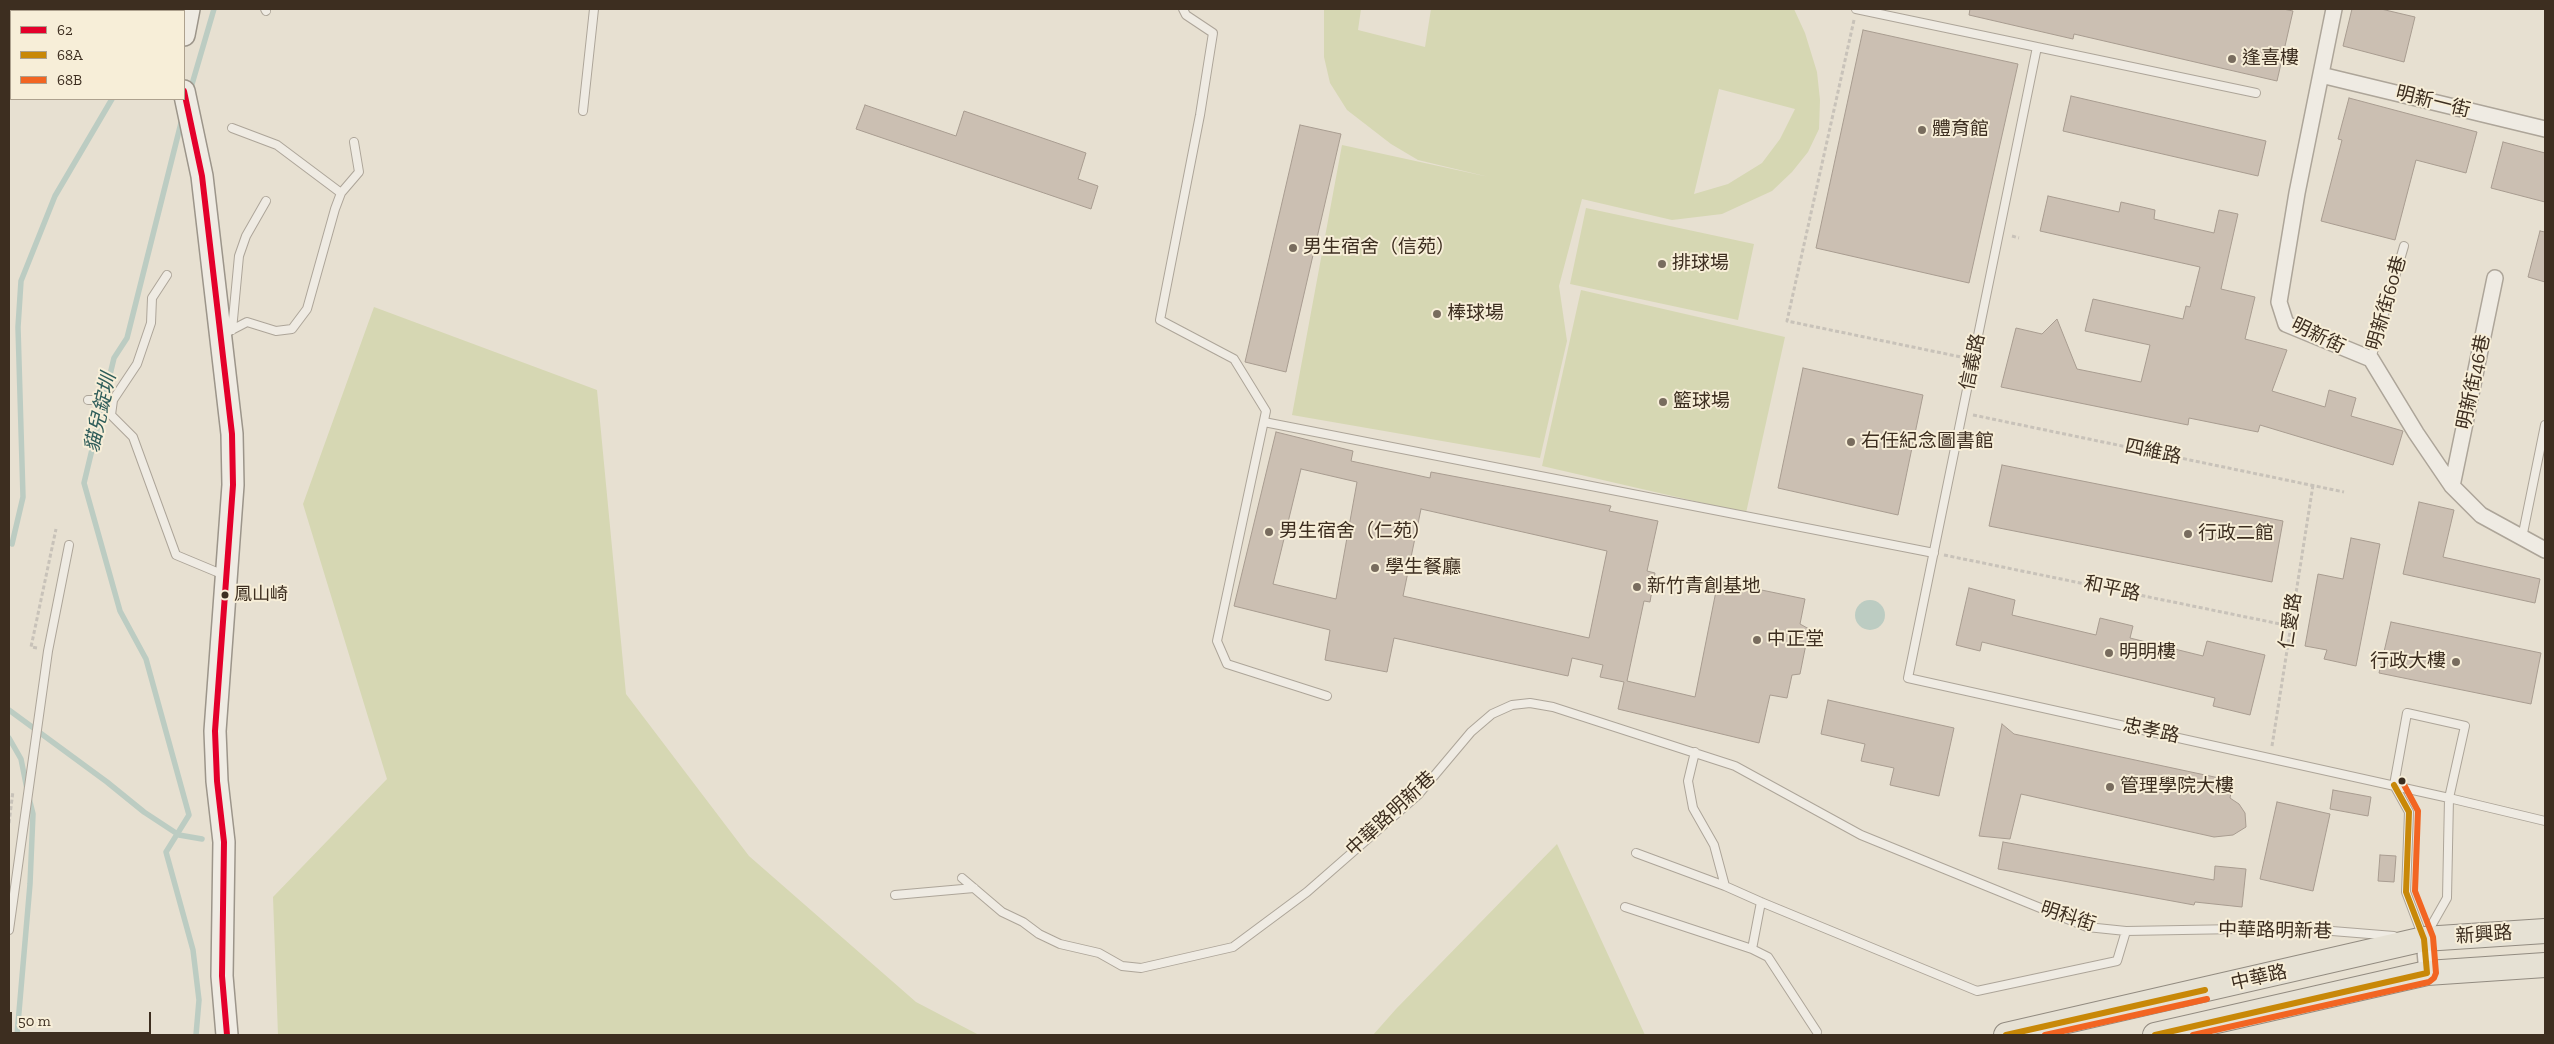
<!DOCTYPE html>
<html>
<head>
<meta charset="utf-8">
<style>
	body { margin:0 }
	#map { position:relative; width:2554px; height:1044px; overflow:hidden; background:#e7e0d1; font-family:"Zilla Slab",serif }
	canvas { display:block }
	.frame { position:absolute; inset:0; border:10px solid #3d2e20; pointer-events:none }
	.legend { position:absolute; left:10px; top:10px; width:175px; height:90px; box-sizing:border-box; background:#f7eed8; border:1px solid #ada18e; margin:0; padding:6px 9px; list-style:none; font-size:15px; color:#3d2e20 }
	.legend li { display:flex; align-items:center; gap:10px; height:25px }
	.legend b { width:25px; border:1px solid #ada18e }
	.scale { position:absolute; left:10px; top:1012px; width:141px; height:22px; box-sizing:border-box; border:2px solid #3d2e20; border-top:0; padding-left:6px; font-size:15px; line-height:18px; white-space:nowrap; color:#3d2e20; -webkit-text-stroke:4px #f7eed8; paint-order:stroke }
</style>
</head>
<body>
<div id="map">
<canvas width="2554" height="1044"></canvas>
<div class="frame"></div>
<ul class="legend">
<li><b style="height:6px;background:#e4002b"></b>62</li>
<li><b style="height:6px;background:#c88808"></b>68A</li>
<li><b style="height:6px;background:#f26522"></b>68B</li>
</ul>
<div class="scale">50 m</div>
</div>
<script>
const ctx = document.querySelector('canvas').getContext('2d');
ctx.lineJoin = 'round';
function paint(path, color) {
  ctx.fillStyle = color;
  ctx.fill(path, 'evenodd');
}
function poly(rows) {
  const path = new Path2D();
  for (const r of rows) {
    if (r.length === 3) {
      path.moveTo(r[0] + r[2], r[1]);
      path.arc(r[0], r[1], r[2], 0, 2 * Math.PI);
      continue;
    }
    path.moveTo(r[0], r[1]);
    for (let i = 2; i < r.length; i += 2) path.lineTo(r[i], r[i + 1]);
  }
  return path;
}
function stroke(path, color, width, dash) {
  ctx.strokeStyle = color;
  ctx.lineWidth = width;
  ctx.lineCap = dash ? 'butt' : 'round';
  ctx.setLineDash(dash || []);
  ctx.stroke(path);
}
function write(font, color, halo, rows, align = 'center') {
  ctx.font = font + ' "Zilla Slab","Noto Sans TC",serif';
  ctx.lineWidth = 4;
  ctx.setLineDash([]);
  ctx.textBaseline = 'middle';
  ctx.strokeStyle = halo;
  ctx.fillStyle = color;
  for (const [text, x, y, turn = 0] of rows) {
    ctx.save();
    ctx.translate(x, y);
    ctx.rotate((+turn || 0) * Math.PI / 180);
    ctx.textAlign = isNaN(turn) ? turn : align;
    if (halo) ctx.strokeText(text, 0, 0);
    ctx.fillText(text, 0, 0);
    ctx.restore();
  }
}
const green = poly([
	[1324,9,1361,9,1358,30,1425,47,1431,9,1794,9,1805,33,1817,72,1820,100,1819,129,1808,152,1792,172,1772,191,1722,214,1672,220,1582,199,1559,286,1567,341,1540,458,1292,415,1342,145,1489,177,1418,160,1391,144,1347,110,1330,83,1324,57],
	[1719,89,1795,109,1780,139,1762,163,1728,184,1694,194],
	[1586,208,1754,244,1738,320,1570,284],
	[1581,290,1785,337,1746,513,1542,466],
	[374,307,597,390,626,694,749,856,916,1002,979,1035,278,1035,273,897,387,779,303,504],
	[1557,844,1645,1035,1373,1035,1396,1009]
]);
const water = poly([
	[1870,615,15]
]);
const stream = poly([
	[171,11,173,9],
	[190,91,214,9],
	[182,119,127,338,114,358,84,483,120,611,146,659,189,815,166,852,193,950,199,1000,196,1035],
	[12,544,23,497,18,327,21,281,55,196,112,99],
	[9,710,107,782,144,812,179,835,202,839],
	[9,738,21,759,27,789],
	[17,1035,30,884,33,814,29,798]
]);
const building = poly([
	[1970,9,2283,9,2293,11,2277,81,2074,34,2073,39,1969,15,1970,9],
	[2352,9,2381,9,2415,17,2404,62,2343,46,2352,9],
	[1863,30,2018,64,1969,283,1816,248,1863,30],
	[2071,96,2266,141,2258,176,2063,131,2071,96],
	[2349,98,2477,132,2466,173,2416,160,2395,240,2321,221,2342,140,2338,139,2349,98],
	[865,105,956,136,964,111,1086,153,1078,179,1098,186,1091,209,856,129,865,105],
	[1300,125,1341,134,1286,372,1245,362,1300,125],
	[2503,142,2545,153,2545,202,2491,188,2503,142],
	[2048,196,2119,212,2121,202,2155,210,2154,219,2214,233,2219,210,2238,214,2221,289,2255,297,2245,339,2287,350,2272,391,2325,407,2329,390,2356,398,2351,416,2403,431,2393,465,2260,425,2258,432,2189,418,2188,425,2001,387,2016,328,2042,334,2057,319,2077,369,2141,382,2150,345,2085,331,2093,299,2183,319,2186,306,2190,307,2200,267,2040,231,2048,196],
	[2540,231,2545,232,2545,282,2528,277,2540,231],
	[1803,368,1923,395,1898,515,1778,488,1803,368],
	[1276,432,1353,451,1351,461,1430,478,1431,472,1611,506,1609,511,1658,521,1647,571,1655,573,1650,602,1644,601,1627,681,1695,697,1718,581,1805,599,1800,624,1809,629,1800,674,1792,675,1787,698,1770,695,1759,743,1618,709,1624,682,1600,677,1603,665,1572,658,1568,676,1394,638,1387,672,1325,660,1330,630,1234,606,1276,432],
	[1301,469,1357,482,1336,599,1273,584,1301,469],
	[1421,509,1607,551,1589,638,1403,596,1421,509],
	[2002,465,2283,521,2272,582,1989,526,2002,465],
	[2419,502,2454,510,2443,557,2540,579,2535,603,2403,574,2419,502],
	[2351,538,2380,544,2356,666,2324,659,2327,650,2305,646,2318,574,2343,579,2351,538],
	[1969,588,2015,600,2012,615,2096,635,2100,618,2133,626,2130,638,2203,656,2207,641,2265,655,2250,715,2213,706,2215,698,1982,642,1980,651,1956,645,1969,588],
	[2391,622,2541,653,2531,704,2379,673,2391,622],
	[1828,700,1954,728,1939,796,1890,785,1894,768,1861,761,1865,744,1821,734,1828,700],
	[2002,724,2014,734,2233,781,2230,798,2239,804,2245,813,2246,827,2233,835,2214,837,2021,794,2010,839,1979,836,2002,724],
	[2333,790,2371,797,2368,816,2330,809,2333,790],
	[2277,802,2330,814,2313,891,2260,879,2277,802],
	[2003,842,2214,880,2215,866,2246,869,2242,907,2195,902,2194,905,1998,869,2003,842],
	[2380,855,2396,856,2394,882,2378,881,2380,855]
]);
const path = poly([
	[1854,20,1787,321,1961,357],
	[2012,236,2019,238],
	[1973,415,2344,492],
	[1944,555,2290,626],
	[37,648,31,647,56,529],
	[2272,746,2313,485],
	[9,823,13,791]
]);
const lane = poly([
	[265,9,266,11],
	[1183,9,1186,15,1213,33,1200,115,1160,320,1234,359,1266,411,1217,641,1227,664,1327,696],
	[1856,9,2256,93],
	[2037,47,1908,678,2449,798,2447,898,2426,935],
	[583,111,594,9],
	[232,128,277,145,341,193],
	[167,275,152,298,151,323,137,364,113,400,111,415,133,437,176,555,224,575],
	[232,330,239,256,246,236,266,201],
	[222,335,247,322,276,331,292,329,307,309,335,209,341,193,359,172,354,142],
	[2371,359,2404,246],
	[88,400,113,400],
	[1264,422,1934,553],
	[2522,538,2545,425],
	[1695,752,1688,781,1693,808,1714,845,1725,886,1761,902,1977,991,2117,961,2126,931],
	[1636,853,1725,886],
	[962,878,1002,912,1023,922,1039,934,1060,944,1099,953,1122,966,1141,968,1233,947,1307,892,1418,795,1471,732,1492,714,1512,705,1530,703,1553,707,1735,766,1861,835,2087,927,2126,931,2295,928,2394,936],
	[895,895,974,888],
	[1625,907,1752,949,1768,957,1817,1032],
	[9,930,48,651,69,545],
	[2423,937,2406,892,2409,812,2394,785,2407,713,2465,726,2449,798,2545,821],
	[1752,949,1761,902]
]);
const street = poly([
	[2334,9,2297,193,2279,302,2286,324,2371,359,2416,433,2452,486,2481,515,2545,550],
	[2321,75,2545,129],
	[2452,486,2495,278],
	[2424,939,2427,973]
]);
const secondary = poly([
	[184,35,189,9],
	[184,91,202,176,232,434,233,485,215,731,217,781,224,842,222,976,227,1035]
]);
const primary = poly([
	[2006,1035,2424,939,2545,931],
	[2155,1035,2427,973,2545,965]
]);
const bus1 = poly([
	[184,91,202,176,232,434,233,485,215,731,217,781,224,842,222,976,227,1035]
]);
const bus2 = poly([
	[2006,1035,2205,990],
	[2155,1035,2427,973,2424,939,2406,892,2409,812,2394,785]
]);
const bus3 = poly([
	[2045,1035,2207,999],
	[2193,1035,2429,982,2434,978,2436,973,2433,937,2415,891,2418,811,2402,781]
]);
const markers = [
	[2232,59,5,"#786c5e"],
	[1922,130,5,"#786c5e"],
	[1293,248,5,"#786c5e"],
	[1662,264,5,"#786c5e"],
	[1437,314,5,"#786c5e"],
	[1663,402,5,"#786c5e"],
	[1851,442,5,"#786c5e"],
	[1269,532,5,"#786c5e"],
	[2188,534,5,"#786c5e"],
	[1375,568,5,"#786c5e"],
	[1637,587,5,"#786c5e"],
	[225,595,4.5,"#3d2e20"],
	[1757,640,5,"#786c5e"],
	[2109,653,5,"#786c5e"],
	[2456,662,5,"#786c5e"],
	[2402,781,4.5,"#3d2e20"],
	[2110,787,5,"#786c5e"]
];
const busNames = [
	["鳳山崎",234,595]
];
const poiNames = [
	["逢喜樓",2242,59],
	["體育館",1932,130],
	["男生宿舍（信苑）",1303,248],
	["排球場",1672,264],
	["棒球場",1447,314],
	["籃球場",1673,402],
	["右任紀念圖書館",1861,442],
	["男生宿舍（仁苑）",1279,532],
	["行政二館",2198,534],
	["學生餐廳",1385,568],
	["新竹青創基地",1647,587],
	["中正堂",1767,640],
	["明明樓",2119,653],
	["行政大樓",2446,662,"right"],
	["管理學院大樓",2120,787]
];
const streetNames = [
	["明新一街",2433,102,14],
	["明新街60巷",2387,303,-74],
	["明新街",2318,336,26],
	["信義路",1973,362,-78],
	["明新街46巷",2474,382,-78],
	["四維路",2153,452,12],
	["和平路",2112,589,12],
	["仁愛路",2291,621,-81],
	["忠孝路",2151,731,12],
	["中華路明新巷",1391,814,-43],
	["明科街",2068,917,18],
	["中華路明新巷",2275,931,1],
	["新興路",2484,935,-4],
	["中華路",2259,978,-13]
];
const waterNames = [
	["貓兒錠圳",101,413,-77]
];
paint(green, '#d6d7b3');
paint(water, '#bcccc2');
stroke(stream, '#bcccc2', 5.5);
paint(building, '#cbbfb2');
stroke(building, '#a89c90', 1);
stroke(lane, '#ada599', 10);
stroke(street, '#ada599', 18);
stroke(secondary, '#9c958a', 24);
stroke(primary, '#928b80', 26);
stroke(path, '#c8c2b9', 3, [4, 2.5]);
stroke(lane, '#efebe3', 8);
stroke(street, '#efebe3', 15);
stroke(secondary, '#efebe3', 21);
stroke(primary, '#e6e1d4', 24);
stroke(bus1, '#e4002b', 6);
stroke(bus2, '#c88808', 6);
stroke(bus3, '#f26522', 6);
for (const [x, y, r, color] of markers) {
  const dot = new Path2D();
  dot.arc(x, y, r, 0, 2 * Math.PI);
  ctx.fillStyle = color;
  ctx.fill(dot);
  stroke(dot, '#f7eed8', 2);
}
write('18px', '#3d2e20', '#f7eed8', busNames, 'left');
write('19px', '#3d2e20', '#f7eed8', poiNames, 'left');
write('19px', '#3d2e20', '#f7eed8', streetNames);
write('italic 20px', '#2f5d5a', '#f7eed8', waterNames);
</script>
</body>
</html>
